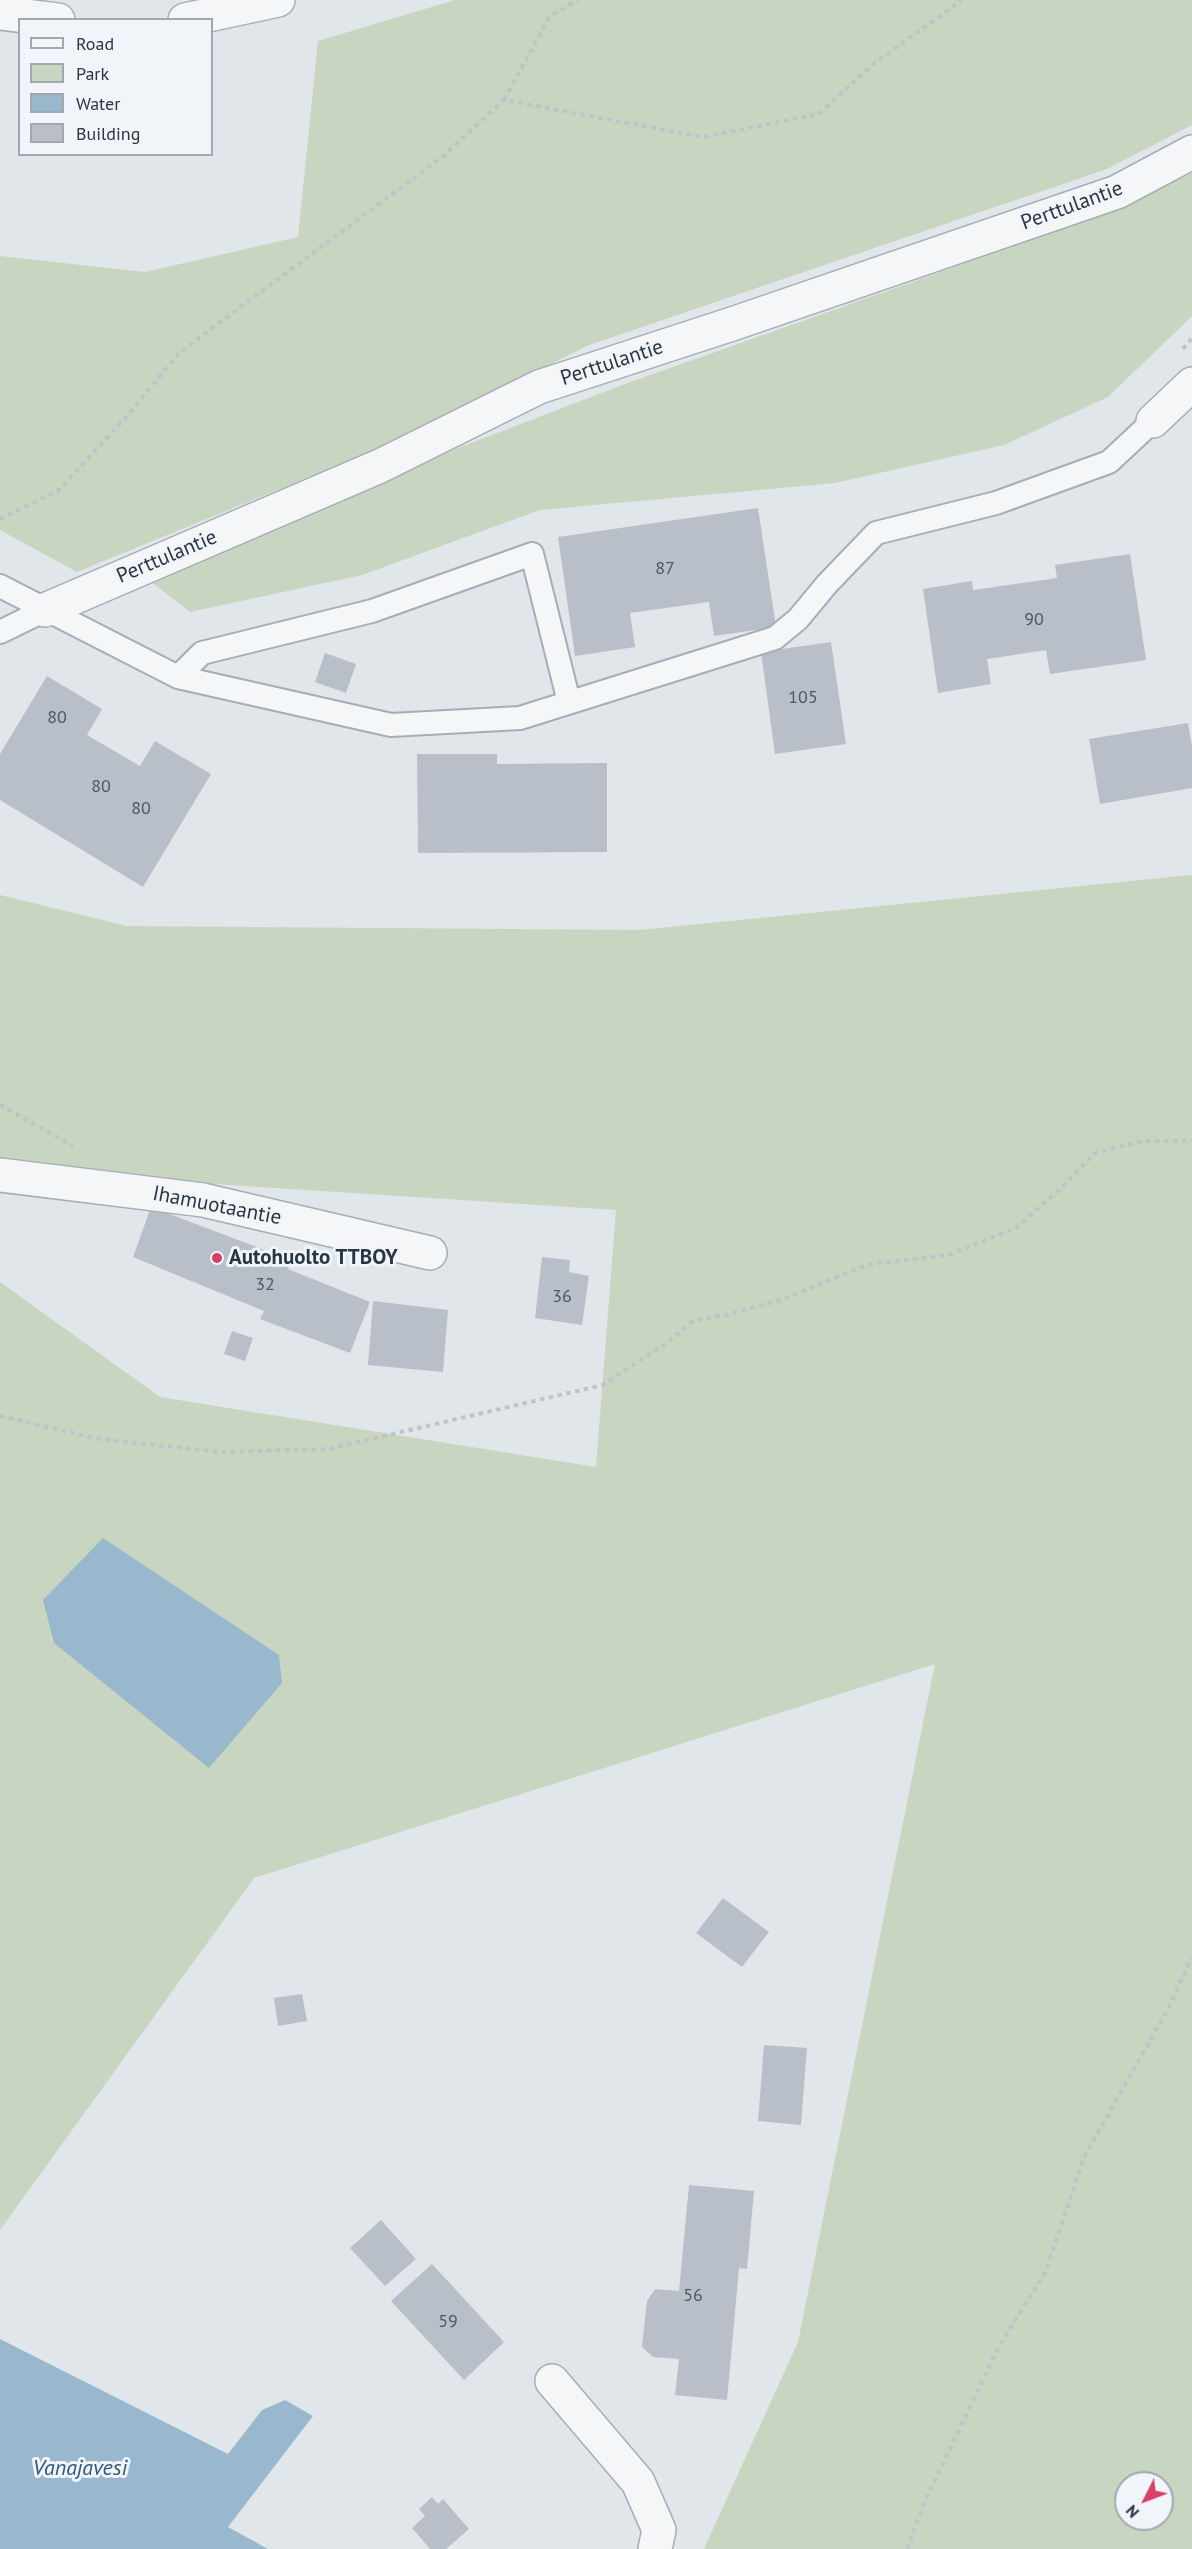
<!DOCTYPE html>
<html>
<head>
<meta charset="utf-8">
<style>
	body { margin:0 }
	#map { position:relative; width:1192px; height:2549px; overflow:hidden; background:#e1e6ea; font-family:"PT Sans",sans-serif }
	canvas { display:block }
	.legend { position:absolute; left:18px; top:18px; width:195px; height:138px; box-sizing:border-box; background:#f1f4f8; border:2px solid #a1a8b0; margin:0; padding:8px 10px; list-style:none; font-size:18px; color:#283543 }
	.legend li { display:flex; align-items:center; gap:12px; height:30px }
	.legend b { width:30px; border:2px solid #a1a8b0 }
	.north { position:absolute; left:1114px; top:2471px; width:60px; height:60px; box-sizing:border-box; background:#f1f4f8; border:2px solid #a1a8b0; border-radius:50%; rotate:228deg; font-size:16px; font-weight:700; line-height:24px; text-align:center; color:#283543 }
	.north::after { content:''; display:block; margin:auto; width:21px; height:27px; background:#d73f65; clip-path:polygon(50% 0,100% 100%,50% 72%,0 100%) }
</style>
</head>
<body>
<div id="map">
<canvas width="1192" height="2549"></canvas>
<ul class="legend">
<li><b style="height:8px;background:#f4f6f8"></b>Road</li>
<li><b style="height:16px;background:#c8d5c1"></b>Park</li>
<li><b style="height:16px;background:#9ab8cd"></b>Water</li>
<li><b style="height:16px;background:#b8bfc8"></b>Building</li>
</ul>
<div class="north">N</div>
</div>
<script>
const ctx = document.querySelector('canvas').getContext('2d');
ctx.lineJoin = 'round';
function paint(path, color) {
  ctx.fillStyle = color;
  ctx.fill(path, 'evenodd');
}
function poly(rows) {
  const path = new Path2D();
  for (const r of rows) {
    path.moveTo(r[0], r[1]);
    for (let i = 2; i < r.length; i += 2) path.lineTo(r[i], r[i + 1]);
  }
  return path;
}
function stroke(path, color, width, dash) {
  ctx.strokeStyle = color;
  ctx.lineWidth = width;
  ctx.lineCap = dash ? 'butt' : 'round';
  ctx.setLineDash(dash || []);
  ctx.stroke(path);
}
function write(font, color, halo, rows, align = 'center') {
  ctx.font = font + ' "PT Sans",sans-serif';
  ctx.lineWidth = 6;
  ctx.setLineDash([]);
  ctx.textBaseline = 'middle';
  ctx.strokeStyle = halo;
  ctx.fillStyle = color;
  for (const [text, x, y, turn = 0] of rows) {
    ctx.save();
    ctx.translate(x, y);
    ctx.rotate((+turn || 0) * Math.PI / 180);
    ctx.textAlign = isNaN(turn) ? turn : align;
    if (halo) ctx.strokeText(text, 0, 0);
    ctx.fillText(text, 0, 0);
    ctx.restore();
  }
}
const green = poly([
	[455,0,1192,0,1192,125,1107,169,589,345,400,440,77,572,0,530,0,256,145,272,298,237,318,41],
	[1192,173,1192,316,1108,397,1004,445,835,483,540,510,362,575,190,612,153,583,432,458,625,384,1118,209],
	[1192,875,1192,2549,704,2549,798,2342,935,1664,254,1878,0,2230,0,1282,160,1397,596,1467,616,1210,43,1173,0,1161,0,895,127,926,639,930],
	[1126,2483,1162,2483,1162,2519,1126,2519]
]);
const water = poly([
	[103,1538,279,1655,282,1683,209,1768,54,1643,43,1600],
	[0,2339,228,2454,262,2410,285,2400,313,2416,228,2527,268,2549,0,2549]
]);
const building = poly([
	[758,508,776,627,714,636,709,602,630,613,635,647,575,656,558,537],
	[1130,554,1146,660,1050,674,1046,650,987,659,991,684,938,693,923,589,972,581,973,590,1057,578,1055,565],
	[831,642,846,744,775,754,761,652],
	[325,653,356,664,346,693,315,682],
	[47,676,102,709,87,735,140,766,155,741,211,774,143,887,0,800,0,754],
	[1188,723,1192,746,1192,788,1100,804,1089,739],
	[417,754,497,754,497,764,607,763,607,852,418,853],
	[151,1207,291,1260,288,1269,370,1302,350,1353,260,1319,264,1311,133,1257],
	[542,1257,570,1260,569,1272,589,1276,582,1325,535,1318],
	[373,1301,448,1310,443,1372,368,1365],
	[232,1331,253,1338,245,1361,224,1354],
	[723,1898,769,1932,742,1967,696,1933],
	[302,1994,307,2021,278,2026,274,1998],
	[764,2045,807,2048,801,2125,758,2121],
	[689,2185,754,2191,747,2269,739,2268,727,2400,675,2395,679,2359,653,2357,642,2347,647,2301,655,2289,679,2291],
	[381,2220,416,2259,385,2286,350,2248],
	[432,2264,504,2342,464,2380,391,2301],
	[432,2497,438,2504,443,2499,469,2529,446,2549,430,2549,412,2528,425,2516,419,2509]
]);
const path = poly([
	[504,100,550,16,578,0],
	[1183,349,1192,338],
	[0,519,58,491,127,416,179,353,442,157,504,100,703,137,819,114,872,65,962,0],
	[0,1105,73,1146],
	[0,1416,99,1439,221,1452,328,1449,603,1385,668,1342,693,1321,725,1315,781,1300,866,1265,948,1255,1016,1228,1060,1189,1095,1153,1143,1141,1192,1141],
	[907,2549,925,2501,999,2346,1045,2273,1085,2155,1167,2011,1192,1957]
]);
const service = poly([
	[0,586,178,677,391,725,520,718,775,638,798,619,827,584,876,533,996,503,1109,462,1153,421],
	[0,632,45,610],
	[178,677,202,653,372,611,532,554,569,702]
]);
const minor = poly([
	[0,13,58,20],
	[185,20,278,0],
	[1153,421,1192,384],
	[45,610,380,466,539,387,735,323,1117,192,1192,152],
	[0,1175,203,1200,430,1253],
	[552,2381,638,2482,659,2530,655,2549]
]);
const markers = [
	[217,1258,6,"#d73f65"]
];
const numberNames = [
	["87",665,569],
	["90",1034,620],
	["105",803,698],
	["80",57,718],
	["80",101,787],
	["80",141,809],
	["32",265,1285],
	["36",562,1297],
	["56",693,2296],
	["59",448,2322]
];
const streetNames = [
	["Perttulantie",1072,206,-20],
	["Perttulantie",612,363,-18],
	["Perttulantie",167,557,-23],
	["Ihamuotaantie",217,1206,11]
];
const poiNames = [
	["Autohuolto TTBOY",229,1258]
];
const waterNames = [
	["Vanajavesi",80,2469]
];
paint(green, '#c8d5c1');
paint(water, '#9ab8cd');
paint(building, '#b8bfc8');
stroke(service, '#a6adb5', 26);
stroke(minor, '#a6adb5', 36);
stroke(path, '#bfc4c9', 4, [4.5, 4.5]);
stroke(service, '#f4f6f8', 22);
stroke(minor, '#f4f6f8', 33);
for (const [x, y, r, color] of markers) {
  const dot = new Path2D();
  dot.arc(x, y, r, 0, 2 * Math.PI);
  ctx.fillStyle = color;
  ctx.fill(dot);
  stroke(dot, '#f1f4f8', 2);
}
write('18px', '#4c5864', null, numberNames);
write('21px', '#283543', '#f1f4f8', streetNames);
write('bold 21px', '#283543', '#f1f4f8', poiNames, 'left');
write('italic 22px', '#2f587a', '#f1f4f8', waterNames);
</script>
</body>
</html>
